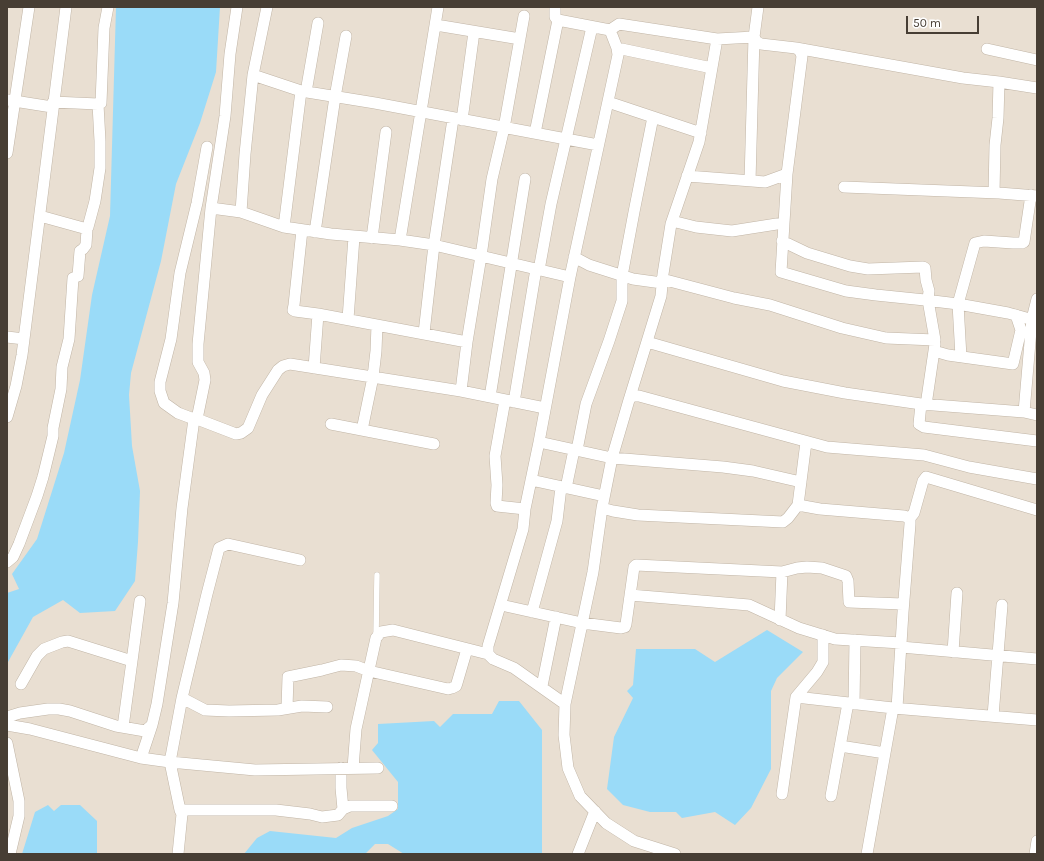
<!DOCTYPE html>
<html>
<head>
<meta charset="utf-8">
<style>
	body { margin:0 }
	#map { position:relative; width:1044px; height:861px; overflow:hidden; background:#f4eee5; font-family:Karla,sans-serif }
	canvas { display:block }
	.frame { position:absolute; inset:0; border:8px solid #473e34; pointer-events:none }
	.scale { position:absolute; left:906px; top:16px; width:73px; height:18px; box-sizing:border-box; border:2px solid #473e34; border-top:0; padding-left:5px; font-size:12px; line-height:14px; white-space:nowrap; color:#473e34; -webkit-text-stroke:3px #fff; paint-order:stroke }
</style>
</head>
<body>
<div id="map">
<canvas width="1044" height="861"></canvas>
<div class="frame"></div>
<div class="scale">50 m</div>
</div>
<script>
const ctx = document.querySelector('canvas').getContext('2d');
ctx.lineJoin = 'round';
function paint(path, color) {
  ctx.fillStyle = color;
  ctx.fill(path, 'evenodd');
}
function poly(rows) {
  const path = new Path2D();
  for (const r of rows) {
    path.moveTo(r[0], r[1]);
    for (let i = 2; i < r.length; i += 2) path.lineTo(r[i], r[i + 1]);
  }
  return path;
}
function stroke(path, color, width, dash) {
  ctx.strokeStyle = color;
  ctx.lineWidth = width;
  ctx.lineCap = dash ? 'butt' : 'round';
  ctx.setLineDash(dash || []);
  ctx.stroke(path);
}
const residential = poly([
	[7,7,1037,7,1037,854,7,854]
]);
const water = poly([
	[116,7,220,7,216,72,200,123,176,184,161,261,131,373,129,395,132,446,140,491,138,542,135,581,115,611,80,613,63,600,33,617,8,662,7,593,19,589,12,574,37,539,64,453,80,380,92,295,110,216],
	[767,630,803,652,777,678,771,691,771,769,751,808,735,825,715,812,682,818,676,812,650,812,623,805,607,789,614,737,633,698,627,691,633,685,636,649,695,649,715,662],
	[499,701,519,701,542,730,542,854,404,854,388,844,375,844,365,854,244,854,257,838,270,831,336,838,352,828,388,816,398,809,398,782,372,750,378,743,378,724,434,721,440,727,453,714,492,714],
	[48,805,54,811,61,805,80,805,97,821,97,854,22,854,35,812]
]);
const service = poly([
	[376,636,377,575]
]);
const minor = poly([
	[555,7,555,17,558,20,610,30,619,24,717,39,754,37,750,181],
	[758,7,754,37,757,42,761,44,796,48,800,51,802,56,787,174,781,272,846,291,876,295,925,300,958,304,1008,313,1037,321],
	[436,25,520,39],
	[610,30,617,48,618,55,570,277,539,442,612,458,629,400,632,396,639,396,827,447,924,455,969,467,1037,479],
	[617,48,712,68],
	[796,48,963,78,999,82,1037,88],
	[987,49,1037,60],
	[253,75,301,91,375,103,598,145],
	[306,92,318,23],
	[8,100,52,107],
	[53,102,98,104,101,103,104,28,108,7],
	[608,102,701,133],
	[462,120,474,32],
	[535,133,558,20],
	[7,153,29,7],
	[687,176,765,182,787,174],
	[844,187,999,193,1037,196],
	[994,193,995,145,998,118,999,82],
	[211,208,241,212,284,227,331,234,400,240,434,245,570,277],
	[241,212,245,154,253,75,267,7],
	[40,216,87,229,88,227,95,201,100,168,100,141,98,104],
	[672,221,696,227,732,231,783,223],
	[284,227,301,91],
	[302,230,294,305,293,310,295,311,318,314,467,342],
	[315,232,335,97,346,36],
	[372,238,386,132],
	[400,240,438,7],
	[574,257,589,265,633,279,662,283],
	[539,270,551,204,592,27],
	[662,279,734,298,770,305,842,328,886,338,935,340,928,300,929,291,926,280,925,268,923,267,868,269,850,266,807,253,782,241],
	[348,319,354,237],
	[424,333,434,245,453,119],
	[7,337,24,339],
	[647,342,783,381,845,393,921,404,1024,412,1032,319,1037,299],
	[934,351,948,355,1013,364,1021,330,1016,315],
	[961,357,958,304,975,243,984,241,1013,243,1022,243,1024,242,1031,195],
	[314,368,318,314],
	[461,391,467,342,481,256,492,179,504,128,524,16],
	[490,397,525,179],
	[505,400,495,456,497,485,496,503,497,506,525,509],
	[629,400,661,296,663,274,671,224,699,142,717,39],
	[514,402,536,269],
	[921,404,919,424,924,427,1037,441],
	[926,405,935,344],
	[1024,412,1037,415],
	[7,417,16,386,22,355,66,7],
	[194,419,178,413,164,403,160,391,160,382,171,339,180,273,197,203,207,147],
	[197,419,236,434,241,433,248,428,262,395,278,370,283,366,290,364,461,391,545,408],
	[331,424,434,444],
	[362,430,373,377,376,351,377,325],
	[539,442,525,509,523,529,491,636,488,646,488,654,493,659,514,668,565,704],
	[577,450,586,404,609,341,622,301,622,276,634,212,653,117],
	[531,480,604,496],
	[566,488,574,450],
	[798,505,806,442],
	[602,508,613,511,638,515,783,522,788,518,798,505,820,509,904,516,910,518,910,524,903,612,897,708],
	[910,518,914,513,923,481,926,477,1037,510],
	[300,560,228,544,219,548,207,594,182,698,170,762,255,770,378,768],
	[7,562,13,557,19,544,37,496,43,477,53,436,53,428,61,389,62,367,69,339,73,278,78,276,80,251,83,249,86,245,87,229],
	[630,595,749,605,799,628,835,639,901,643],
	[501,605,582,623,621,628,625,627,626,624,634,567,636,565,782,572,797,568,807,567,822,568,846,576,848,581,849,602,903,604],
	[532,612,557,521,561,487],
	[780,620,782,572],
	[901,647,1037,659],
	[953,652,957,593],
	[132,661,140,601],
	[21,684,37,656,44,649,62,642,68,641,132,661,123,727],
	[542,686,556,617],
	[796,697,893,708],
	[182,698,205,710,229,711,278,710,302,706,327,707],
	[854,704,855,640],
	[287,708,288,677,322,670,341,665,356,666,369,671,448,689,452,688,456,686,457,683,467,649],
	[993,716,1002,605],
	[7,717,20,713,48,709,59,709,70,711,116,726,145,731,152,725],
	[7,725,30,729,141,758,170,762,180,810,182,814,178,854],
	[7,743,19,801,19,816,10,854],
	[840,746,885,753],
	[141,758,152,725,157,704,173,603,182,508,194,419,197,419,205,380,204,373,198,362,198,344,211,208,225,116,230,54,237,7],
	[341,768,341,788,343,809],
	[353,768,356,729,376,638,381,632,393,630,488,654],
	[782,794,796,697,817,672,823,662,823,635],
	[831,796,848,703],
	[180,810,276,810,310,814,322,817,338,815,343,809,350,806,392,806],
	[578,854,595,811],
	[675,854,634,841,606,823,580,796,568,768,564,735,565,704,593,572,602,508,612,458,723,467,753,471,801,482],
	[867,854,893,708,1037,720],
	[1035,854,1037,841]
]);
paint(residential, '#e9dfd2');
paint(water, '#9adbf8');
stroke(service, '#c1b5a6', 6);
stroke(minor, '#c1b5a6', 12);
stroke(service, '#fff', 5.5);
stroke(minor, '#fff', 11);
</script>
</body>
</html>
